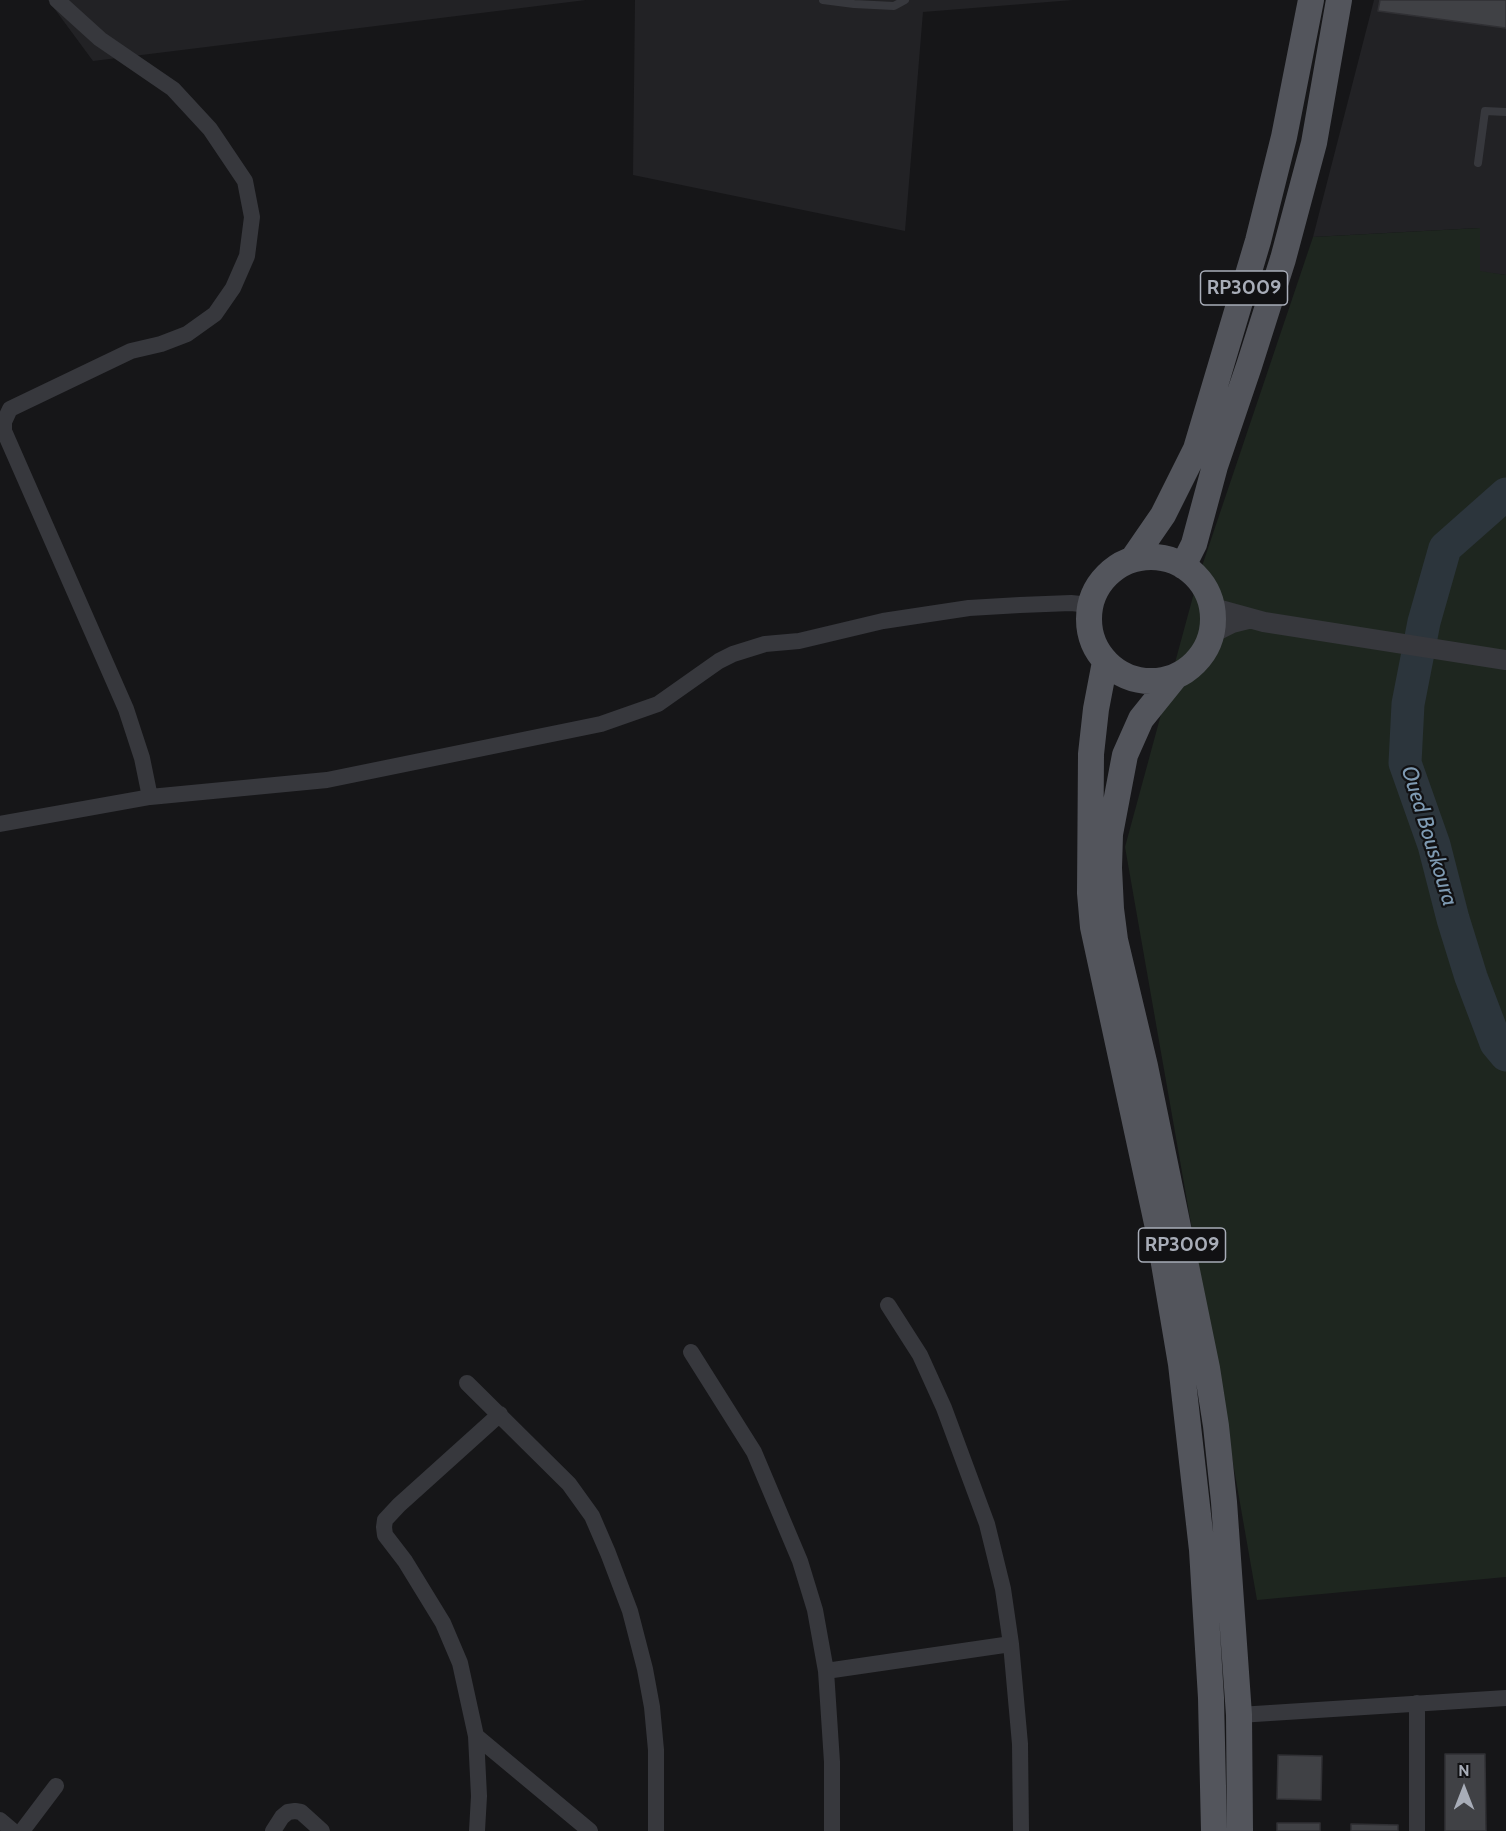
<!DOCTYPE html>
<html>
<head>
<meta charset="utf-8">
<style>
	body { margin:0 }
	#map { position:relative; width:1506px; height:1831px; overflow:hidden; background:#161618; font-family:Cabin,sans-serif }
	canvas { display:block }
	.north { position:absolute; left:1434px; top:1759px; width:60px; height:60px; -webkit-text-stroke:4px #111113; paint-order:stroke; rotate:0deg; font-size:16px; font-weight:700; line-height:24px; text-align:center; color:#a8adb8 }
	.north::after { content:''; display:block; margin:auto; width:21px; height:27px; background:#a8adb8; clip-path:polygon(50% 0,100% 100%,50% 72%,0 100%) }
</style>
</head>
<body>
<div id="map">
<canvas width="1506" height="1831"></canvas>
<div class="north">N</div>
</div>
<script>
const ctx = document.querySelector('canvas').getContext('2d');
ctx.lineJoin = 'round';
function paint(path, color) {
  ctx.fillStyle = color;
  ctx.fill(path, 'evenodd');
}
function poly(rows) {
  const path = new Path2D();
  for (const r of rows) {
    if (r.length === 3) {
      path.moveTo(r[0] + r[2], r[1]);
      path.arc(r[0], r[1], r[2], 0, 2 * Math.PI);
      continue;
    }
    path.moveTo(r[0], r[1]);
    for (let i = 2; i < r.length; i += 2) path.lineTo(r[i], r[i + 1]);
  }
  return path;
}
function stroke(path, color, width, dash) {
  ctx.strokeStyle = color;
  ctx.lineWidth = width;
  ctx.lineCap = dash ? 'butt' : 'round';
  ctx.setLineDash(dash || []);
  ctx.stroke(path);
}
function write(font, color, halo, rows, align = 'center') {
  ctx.font = font + ' Cabin,sans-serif';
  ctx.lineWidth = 4.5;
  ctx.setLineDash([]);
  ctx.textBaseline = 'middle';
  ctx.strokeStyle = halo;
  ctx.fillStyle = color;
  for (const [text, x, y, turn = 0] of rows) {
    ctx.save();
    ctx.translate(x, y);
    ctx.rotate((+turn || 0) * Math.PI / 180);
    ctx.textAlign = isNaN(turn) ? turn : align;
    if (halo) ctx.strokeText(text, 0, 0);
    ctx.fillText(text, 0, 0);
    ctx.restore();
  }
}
const built = poly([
	[48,0,586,0,93,61],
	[635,0,1073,0,923,12,905,231,633,175],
	[1374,0,1506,0,1506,275,1480,272,1479,228,1313,237]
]);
const green = poly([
	[1480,228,1480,271,1506,275,1506,1577,1257,1600,1125,847,1198,578,1313,237]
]);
const river = poly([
	[1506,494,1445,548,1424,622,1408,704,1405,763,1434,845,1453,919,1471,977,1496,1043,1506,1055]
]);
const building = poly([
	[1380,0,1506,0,1506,28,1378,11,1380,0],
	[1445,1754,1485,1754,1486,1831,1445,1831,1445,1754],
	[1278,1755,1322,1756,1321,1800,1277,1799,1278,1755],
	[1277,1823,1320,1823,1320,1831,1277,1831,1277,1823],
	[1351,1824,1398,1825,1398,1831,1351,1831,1351,1824]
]);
const service = poly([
	[823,0,854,4,894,6,905,0],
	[1478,163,1485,111,1506,112]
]);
const minor = poly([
	[57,0,100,39,173,89,210,129,245,181,252,217,247,256,233,288,215,314,187,334,161,344,131,351,10,409,4,422,4,431,126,709,142,758,150,797],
	[0,824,150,797,327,780,601,724,658,704,719,661,733,654,765,644,799,641,883,621,969,608,1020,605,1071,603,1090,605],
	[888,1305,920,1355,944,1408,987,1524,1003,1589,1011,1644,1020,1744,1021,1831],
	[691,1352,754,1452,800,1561,815,1610,826,1671,832,1762,832,1831],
	[467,1383,569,1484,592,1516,608,1553,630,1611,645,1669,652,1707,656,1750,656,1831],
	[826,1671,1011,1644],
	[1417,1703,1417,1831],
	[1239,1715,1506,1698],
	[476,1736,590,1831],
	[0,1820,13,1831],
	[22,1831,56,1786],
	[273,1831,282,1817,288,1812,295,1811,301,1812,322,1831],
	[477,1831,479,1796,476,1736,460,1663,443,1623,405,1561,385,1535,384,1527,385,1520,399,1505,500,1414]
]);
const tertiary = poly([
	[1213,608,1264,622,1506,660],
	[1212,633,1232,623,1248,619]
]);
const primary = poly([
	[1151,619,62],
	[1132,560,1163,515,1196,449,1258,241,1284,137,1311,0],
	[1183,566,1194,544,1215,466,1249,366,1283,259,1314,143,1339,0],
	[1105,662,1096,709,1091,754,1090,893,1093,927,1158,1228,1181,1364,1202,1550,1211,1698,1214,1831],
	[1174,678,1141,719,1125,755,1110,834,1109,868,1111,909,1115,940,1145,1066,1207,1368,1216,1426,1224,1502,1239,1715,1240,1831]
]);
const shields = [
	[1244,288,87],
	[1182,1245,87]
];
const shieldNames = [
	["RP3009",1244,288],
	["RP3009",1182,1245]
];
const waterNames = [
	["Oued Bouskoura",1429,836,73]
];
paint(built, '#222225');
paint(green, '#1e261f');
stroke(river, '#2c353c', 33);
paint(building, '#404145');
stroke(building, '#303034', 1.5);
stroke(service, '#37383d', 8);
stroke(minor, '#37383d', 16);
stroke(tertiary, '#37383d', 20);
stroke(primary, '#53555c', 26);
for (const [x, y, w] of shields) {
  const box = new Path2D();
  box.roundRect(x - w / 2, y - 17, w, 34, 4.5);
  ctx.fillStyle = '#111113';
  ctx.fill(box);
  stroke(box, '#a8adb8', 1.5);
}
write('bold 20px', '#a8adb8', null, shieldNames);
write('italic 22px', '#7f9bb3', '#111113', waterNames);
</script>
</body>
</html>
